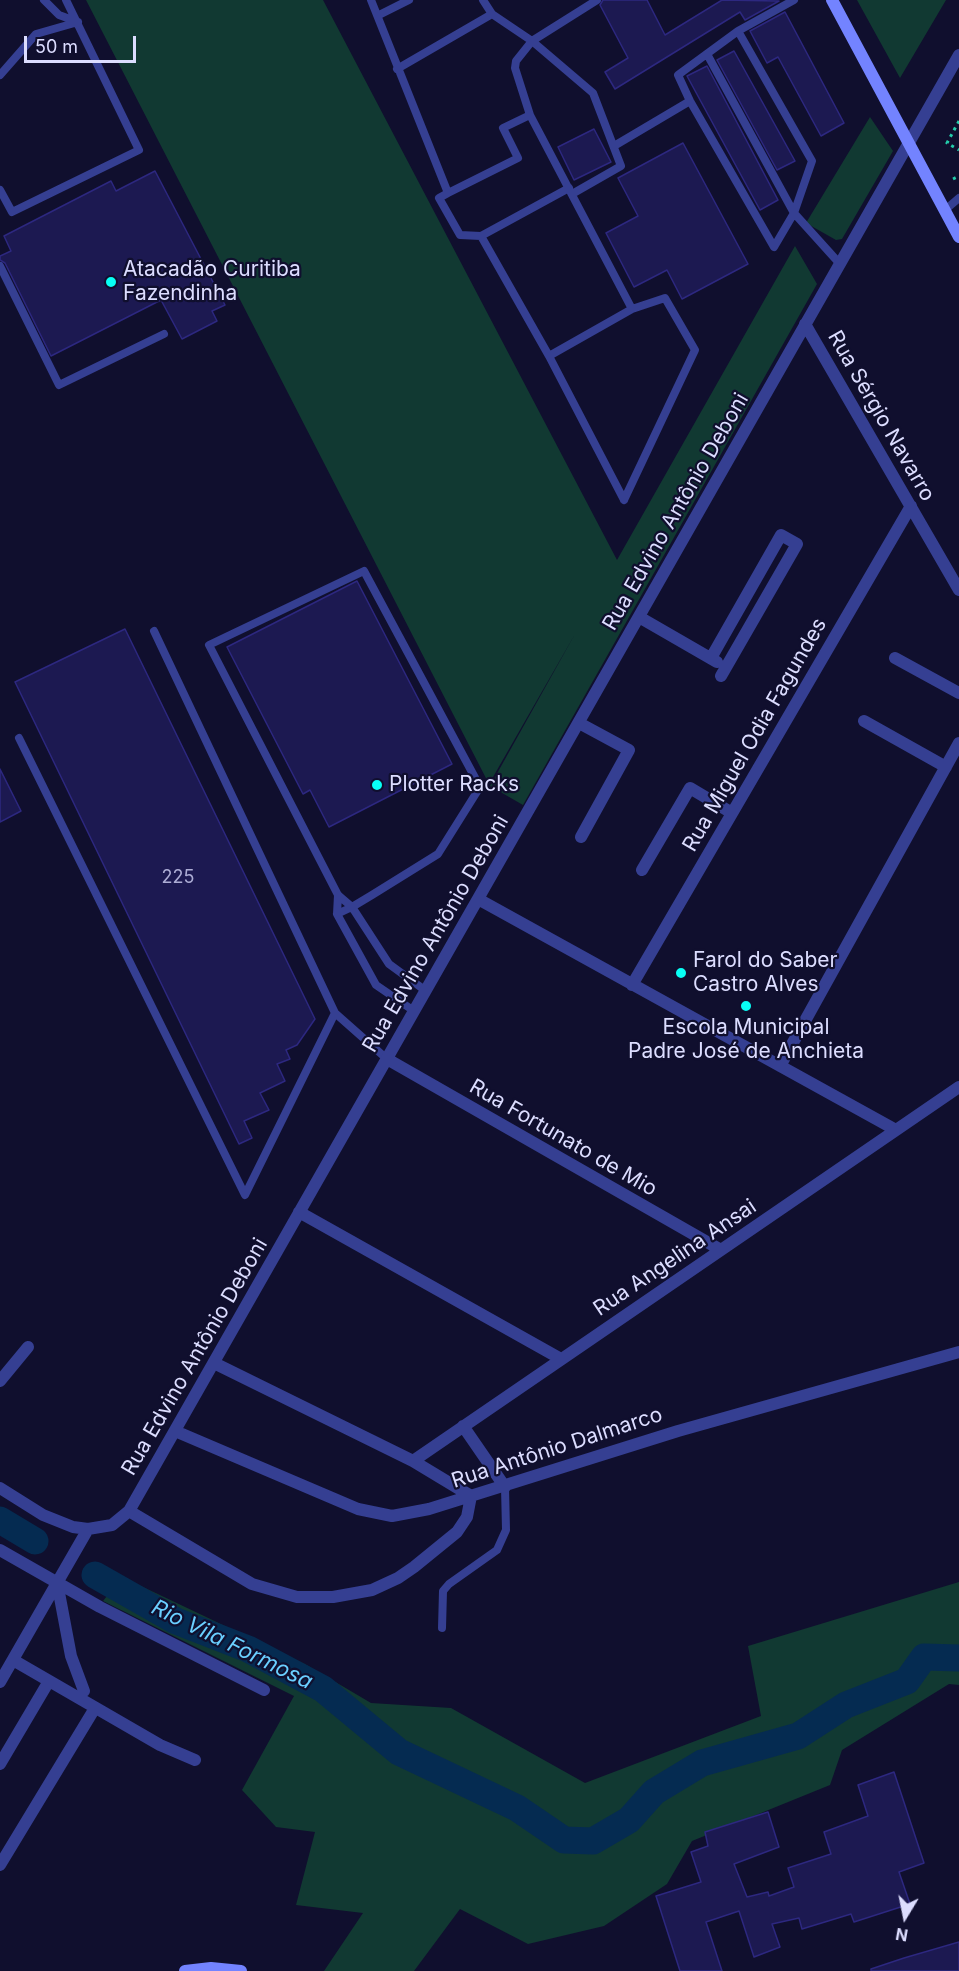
<!DOCTYPE html>
<html>
<head>
<meta charset="utf-8">
<style>
	body { margin:0 }
	#map { position:relative; width:959px; height:1971px; overflow:hidden; background:#100f2e; font-family:Inter,sans-serif }
	canvas { display:block }
	.north { position:absolute; left:875px; top:1887px; width:60px; height:60px; -webkit-text-stroke:4px #100f2e; paint-order:stroke; rotate:190deg; font-size:16px; font-weight:700; line-height:24px; text-align:center; color:#dcddff }
	.north::after { content:''; display:block; margin:auto; width:21px; height:27px; background:#dcddff; clip-path:polygon(50% 0,100% 100%,50% 72%,0 100%) }
	.scale { position:absolute; left:24px; top:36px; width:112px; height:27px; box-sizing:border-box; border:3px solid #dcddff; border-top:0; padding-left:8px; font-size:18px; line-height:21px; white-space:nowrap; color:#dcddff; -webkit-text-stroke:4px #100f2e; paint-order:stroke }
</style>
</head>
<body>
<div id="map">
<canvas width="959" height="1971"></canvas>
<div class="north">N</div>
<div class="scale">50 m</div>
</div>
<script>
const ctx = document.querySelector('canvas').getContext('2d');
ctx.lineJoin = 'round';
function paint(path, color) {
  ctx.fillStyle = color;
  ctx.fill(path, 'evenodd');
}
function poly(rows) {
  const path = new Path2D();
  for (const r of rows) {
    path.moveTo(r[0], r[1]);
    for (let i = 2; i < r.length; i += 2) path.lineTo(r[i], r[i + 1]);
  }
  return path;
}
function stroke(path, color, width, dash) {
  ctx.strokeStyle = color;
  ctx.lineWidth = width;
  ctx.lineCap = dash ? 'butt' : 'round';
  ctx.setLineDash(dash || []);
  ctx.stroke(path);
}
function write(font, color, halo, rows, align = 'center') {
  ctx.font = font + ' Inter,sans-serif';
  ctx.lineWidth = 4.5;
  ctx.setLineDash([]);
  ctx.textBaseline = 'middle';
  ctx.strokeStyle = halo;
  ctx.fillStyle = color;
  for (const [text, x, y, turn = 0] of rows) {
    ctx.save();
    ctx.translate(x, y);
    ctx.rotate((+turn || 0) * Math.PI / 180);
    ctx.textAlign = isNaN(turn) ? turn : align;
    if (halo) ctx.strokeText(text, 0, 0);
    ctx.fillText(text, 0, 0);
    ctx.restore();
  }
}
const green = poly([
	[86,0,323,0,617,560,795,246,817,284,523,805,490,786,575,634,489,784],
	[857,0,946,0,900,78],
	[870,117,893,151,842,239,836,240,806,223],
	[122,1577,305,1664,371,1703,451,1708,585,1783,761,1716,748,1646,959,1582,959,1685,949,1684,842,1750,830,1785,692,1841,667,1884,604,1926,528,1944,460,1909,414,1971,324,1971,363,1913,296,1905,315,1832,276,1827,242,1790,294,1696,103,1601]
]);
const river = poly([
	[0,1520,35,1541],
	[95,1575,176,1621,248,1649,323,1689,399,1752,517,1808,564,1840,593,1841,629,1820,654,1792,702,1763,798,1736,846,1705,907,1681,924,1657,959,1658]
]);
const building = poly([
	[603,0,647,0,665,35,722,0,779,1,745,20,740,12,615,89,605,72,628,58,600,5,603,0],
	[785,12,844,123,821,136,778,57,767,63,750,31,785,12],
	[734,51,795,161,777,170,717,60,734,51],
	[707,66,778,200,760,210,687,76,707,66],
	[594,129,611,162,574,180,558,147,594,129],
	[683,143,748,264,682,299,667,270,634,287,606,233,638,216,618,178,683,143],
	[155,171,225,305,212,311,217,321,182,339,161,300,51,356,5,263,0,260,0,256,11,251,4,236,111,181,116,191,155,171],
	[357,581,452,764,329,827,310,790,303,794,227,647,357,581],
	[125,629,315,1019,297,1045,286,1050,290,1059,277,1064,285,1081,260,1093,269,1110,244,1121,252,1138,239,1144,15,682,125,629],
	[0,769,21,811,0,822,0,769],
	[894,1772,924,1863,899,1872,910,1904,854,1922,851,1914,802,1929,799,1918,772,1924,780,1947,754,1957,739,1911,706,1922,722,1971,680,1971,656,1896,701,1882,691,1852,708,1846,705,1832,768,1812,779,1847,734,1864,747,1897,768,1892,769,1896,794,1887,788,1868,831,1854,824,1832,868,1816,858,1785,894,1772],
	[959,1942,959,1971,871,1971,871,1969,904,1958,959,1942]
]);
const path = poly([
	[959,121,947,143,959,150],
	[953,179,959,176]
]);
const service = poly([
	[44,0,59,15,78,22],
	[371,0,448,193,439,198,460,235,481,236,549,356,624,500],
	[483,0,492,14,532,41,593,93,621,166,572,194],
	[379,15,409,0],
	[738,31,812,161,794,213,774,247,690,101,678,75,738,31,794,0],
	[707,54,794,213,840,264],
	[397,69,492,14],
	[0,75,36,34,78,22],
	[530,115,632,309],
	[614,146,690,101],
	[0,190,12,212,139,150,66,0],
	[448,193,518,158,503,128,530,115,515,68,516,61,532,41,597,0],
	[945,210,959,198],
	[481,236,569,188],
	[0,266,59,385,164,334],
	[549,356,632,309,665,298,695,350,624,500],
	[154,631,335,1013],
	[19,738,245,1195,335,1013,387,1059],
	[338,895,337,914,376,985,414,1011],
	[337,914,352,907,372,895,438,854,480,787,364,571,209,645,338,895,352,907,389,964,426,991],
	[442,1628,443,1591,449,1584,497,1550,506,1530,505,1487]
]);
const minor = poly([
	[805,324,959,590],
	[639,617,717,662],
	[711,658,781,535,797,544,721,676],
	[895,658,959,693],
	[864,721,946,767],
	[579,723,629,750,581,837],
	[642,870,690,788,732,813],
	[478,899,896,1130],
	[632,985,911,506],
	[387,1059,721,1250],
	[780,1066,959,743],
	[299,1212,561,1359],
	[214,1363,413,1461,471,1496],
	[0,1381,28,1347],
	[463,1426,505,1487],
	[175,1431,358,1509,392,1516,429,1509,678,1431,959,1352],
	[413,1461,959,1087],
	[0,1488,43,1515,73,1527,88,1529,112,1525,129,1511,959,55],
	[129,1511,252,1584,297,1597,333,1597,372,1590,398,1578,414,1567,457,1532,467,1517,471,1496],
	[0,1550,100,1607,264,1690],
	[57,1582,71,1656,84,1691],
	[13,1660,160,1745,195,1760],
	[0,1682,88,1529],
	[0,1764,49,1681],
	[0,1865,95,1708]
]);
const secondary = poly([
	[832,0,959,237],
	[185,1971,211,1968,241,1971]
]);
const markers = [
	[111,282,6,"#08fff5"],
	[377,785,6,"#08fff5"],
	[681,973,6,"#08fff5"],
	[746,1006,6,"#08fff5"]
];
const numberNames = [
	["225",178,878]
];
const poiNames = [
	["Atacadão Curitiba",123,270],
	["Fazendinha",123,294],
	["Plotter Racks",389,785],
	["Farol do Saber",693,961],
	["Castro Alves",693,985],
	["Escola Municipal",746,1028,"center"],
	["Padre José de Anchieta",746,1052,"center"]
];
const streetNames = [
	["Rua Sérgio Navarro",881,416,60],
	["Rua Edvino Antônio Deboni",676,512,-60],
	["Rua Miguel Odia Fagundes",755,735,-60],
	["Rua Edvino Antônio Deboni",436,934,-60],
	["Rua Fortunato de Mio",563,1138,30],
	["Rua Angelina Ansai",675,1258,-34],
	["Rua Edvino Antônio Deboni",195,1357,-60],
	["Rua Antônio Dalmarco",557,1448,-18]
];
const waterNames = [
	["Rio Vila Formosa",232,1645,26]
];
paint(green, '#113932');
stroke(river, '#052b51', 27);
paint(building, '#1c1951');
stroke(building, '#2d2880', 1.5);
stroke(path, '#23ccaa', 3, [3, 4.5]);
stroke(service, '#353f92', 8);
stroke(minor, '#353f92', 12);
stroke(secondary, '#7383ff', 12);
for (const [x, y, r, color] of markers) {
  const dot = new Path2D();
  dot.arc(x, y, r, 0, 2 * Math.PI);
  ctx.fillStyle = color;
  ctx.fill(dot);
  stroke(dot, '#100f2e', 2);
}
write('18px', '#acacd4', null, numberNames);
write('21px', '#dcddff', '#100f2e', poiNames, 'left');
write('21px', '#dcddff', '#100f2e', streetNames);
write('italic 22px', '#6acfff', '#100f2e', waterNames);
</script>
</body>
</html>
